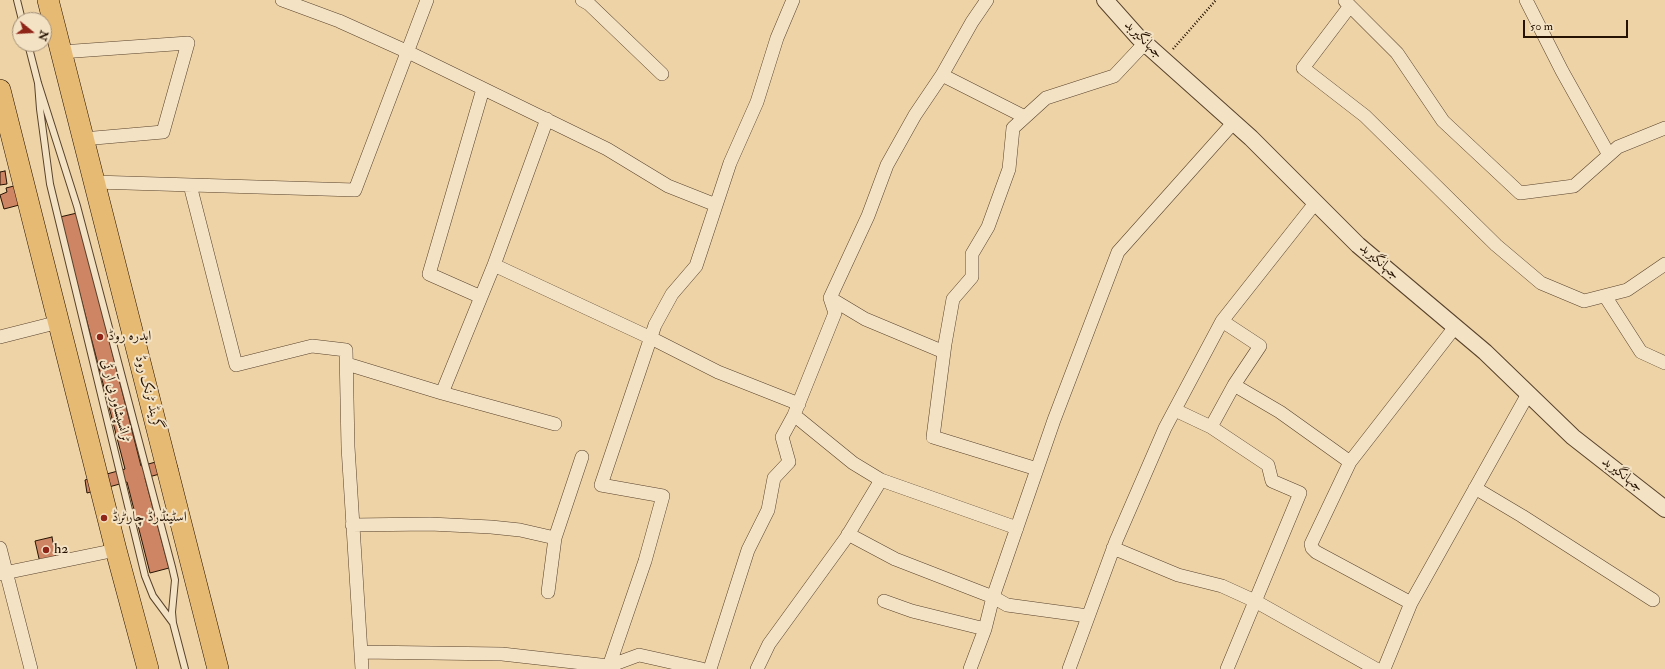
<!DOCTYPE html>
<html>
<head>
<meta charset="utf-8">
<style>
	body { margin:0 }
	#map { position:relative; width:1665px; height:669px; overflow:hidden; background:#eed3a6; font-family:"IM FELL Double Pica",serif }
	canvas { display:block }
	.north { position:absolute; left:12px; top:12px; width:40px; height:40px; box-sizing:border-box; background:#f4e2c5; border:1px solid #a28f77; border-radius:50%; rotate:108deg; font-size:11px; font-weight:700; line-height:16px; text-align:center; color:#261202 }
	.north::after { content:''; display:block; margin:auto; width:14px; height:18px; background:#8f2418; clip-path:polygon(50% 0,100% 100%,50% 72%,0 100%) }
	.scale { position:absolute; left:1523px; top:20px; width:105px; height:18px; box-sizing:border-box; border:2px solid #261202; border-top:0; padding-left:5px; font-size:12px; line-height:14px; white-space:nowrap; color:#261202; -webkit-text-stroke:3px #f4e2c5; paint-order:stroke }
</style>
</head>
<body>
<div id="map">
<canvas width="1665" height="669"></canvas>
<div class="north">N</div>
<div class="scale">50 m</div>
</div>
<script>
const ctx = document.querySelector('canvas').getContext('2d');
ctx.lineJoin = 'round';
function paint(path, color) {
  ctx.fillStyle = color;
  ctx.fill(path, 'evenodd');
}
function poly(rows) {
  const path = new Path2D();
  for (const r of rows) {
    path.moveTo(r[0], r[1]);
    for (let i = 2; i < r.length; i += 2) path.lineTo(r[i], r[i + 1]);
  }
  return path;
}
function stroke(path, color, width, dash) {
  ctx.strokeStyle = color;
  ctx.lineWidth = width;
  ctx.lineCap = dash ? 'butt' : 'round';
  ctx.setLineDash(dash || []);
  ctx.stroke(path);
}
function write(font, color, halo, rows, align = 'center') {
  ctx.font = font + ' "IM FELL Double Pica",Amiri,serif';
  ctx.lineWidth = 4;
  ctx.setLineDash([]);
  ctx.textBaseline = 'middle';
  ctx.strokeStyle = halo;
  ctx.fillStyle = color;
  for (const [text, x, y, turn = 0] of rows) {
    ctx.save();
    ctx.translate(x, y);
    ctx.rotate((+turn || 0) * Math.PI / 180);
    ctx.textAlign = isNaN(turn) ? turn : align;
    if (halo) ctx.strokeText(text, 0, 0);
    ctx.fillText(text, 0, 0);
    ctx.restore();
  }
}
const building = poly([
	[5,171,7,184,0,185,0,172,5,171],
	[18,185,23,204,4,209,0,195,7,192,6,188,18,185],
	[77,213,141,466,174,457,178,469,145,478,169,568,150,573,127,482,87,493,85,480,125,469,60,217,77,213],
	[52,537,56,559,40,563,35,541,52,537]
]);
const path = poly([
	[1173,49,1216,0]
]);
const service = poly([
	[17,0,22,20],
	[28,44,38,83,77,206,172,567,175,580,172,612,173,623,153,596,145,576,50,184,40,109,38,83],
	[173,623,185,669]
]);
const minor = poly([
	[282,0,339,21,408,52,607,149,668,186,716,205],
	[582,0,589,4,662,74],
	[987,0,972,22,942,75,915,115,887,165,868,216,830,298,835,313,794,415,853,463,881,480,1017,528],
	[1526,0,1562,71,1609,155],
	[1345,1,1397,53,1443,121,1520,193,1574,186,1618,147,1665,128],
	[1350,6,1303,68,1365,116,1496,245,1541,283,1584,301,1627,290,1665,264],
	[61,52,188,43,163,132,83,139],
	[942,75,1025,117],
	[94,182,355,190,427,0],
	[190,185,236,365,312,346,346,350,348,447,362,669],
	[494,265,651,338,718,372,799,404],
	[1605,296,1641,352,1665,363],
	[481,297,429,274,483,89],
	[830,298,865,319,944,352],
	[0,337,59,322],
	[347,364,442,393,555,424],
	[1234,385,1280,412,1350,462],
	[442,393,494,265,547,119],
	[1175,410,1211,427,1234,385,1260,346,1222,321],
	[1211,427,1268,465,1272,481,1300,493,1227,669],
	[1037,469,933,437,945,344,953,299,972,277,972,254,988,227,1009,169,1013,128,1046,98,1114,76,1145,43],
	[1475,488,1522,516,1653,600],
	[352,525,430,524,491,527,520,530,555,538],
	[848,534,895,559,993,597,1007,605,1088,616],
	[0,548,31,669],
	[1113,548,1178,575,1222,586,1255,601,1376,669],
	[0,574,116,550],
	[548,592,555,538,582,457],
	[884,601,912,611,985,629],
	[1411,603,1316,552,1312,548,1311,544,1350,462,1455,327],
	[361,652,502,654,609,666,639,655,702,669],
	[608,669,645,561,663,496,601,485,655,325,672,294,696,266,730,163,757,102,777,38,793,0],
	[710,669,748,550,768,510,774,478,789,462,782,437,794,415],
	[757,669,769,644,846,538,881,480],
	[970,669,985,629,993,597,1054,420,1118,252,1234,122],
	[1069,669,1116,541,1165,428,1222,321,1316,202],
	[1384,669,1411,603,1528,394]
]);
const tertiary = poly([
	[1105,0,1138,37,1251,138,1358,245,1485,352,1573,437,1665,509]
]);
const trunk = poly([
	[48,0,218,669],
	[0,90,116,550,148,669]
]);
const markers = [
	[100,337,4,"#8f2418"],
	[104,518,4,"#8f2418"],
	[46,550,4,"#8f2418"]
];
const streetNames = [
	["جہانگیربد",1143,40,45],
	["جہانگیربد",1379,262,41],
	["گرینڈ ٹرنک روڈ",148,393,76],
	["ٹرانسپشاور بی آر ٹی",115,401,76],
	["جہانگیربد",1622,475,38]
];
const poiNames = [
	["ابدرہ روڈ",108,337],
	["اسٹینڈرڈ چارٹرڈ",112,518],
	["h2",54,550]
];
paint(building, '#cd8564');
stroke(building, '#261202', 1);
stroke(service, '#58422b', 8);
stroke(minor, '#58422b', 14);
stroke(tertiary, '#58422b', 18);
stroke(trunk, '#261202', 22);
stroke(path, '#261202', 2.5, [1, 2]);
stroke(service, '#f4e2c5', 6);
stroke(minor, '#f4e2c5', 13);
stroke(tertiary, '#f4e2c5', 16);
stroke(trunk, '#e7ba73', 21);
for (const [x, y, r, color] of markers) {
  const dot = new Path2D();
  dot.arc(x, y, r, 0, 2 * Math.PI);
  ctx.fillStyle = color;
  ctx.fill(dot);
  stroke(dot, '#f4e2c5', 1.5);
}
write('14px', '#261202', '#f4e2c5', streetNames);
write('14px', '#261202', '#f4e2c5', poiNames, 'left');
</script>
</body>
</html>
